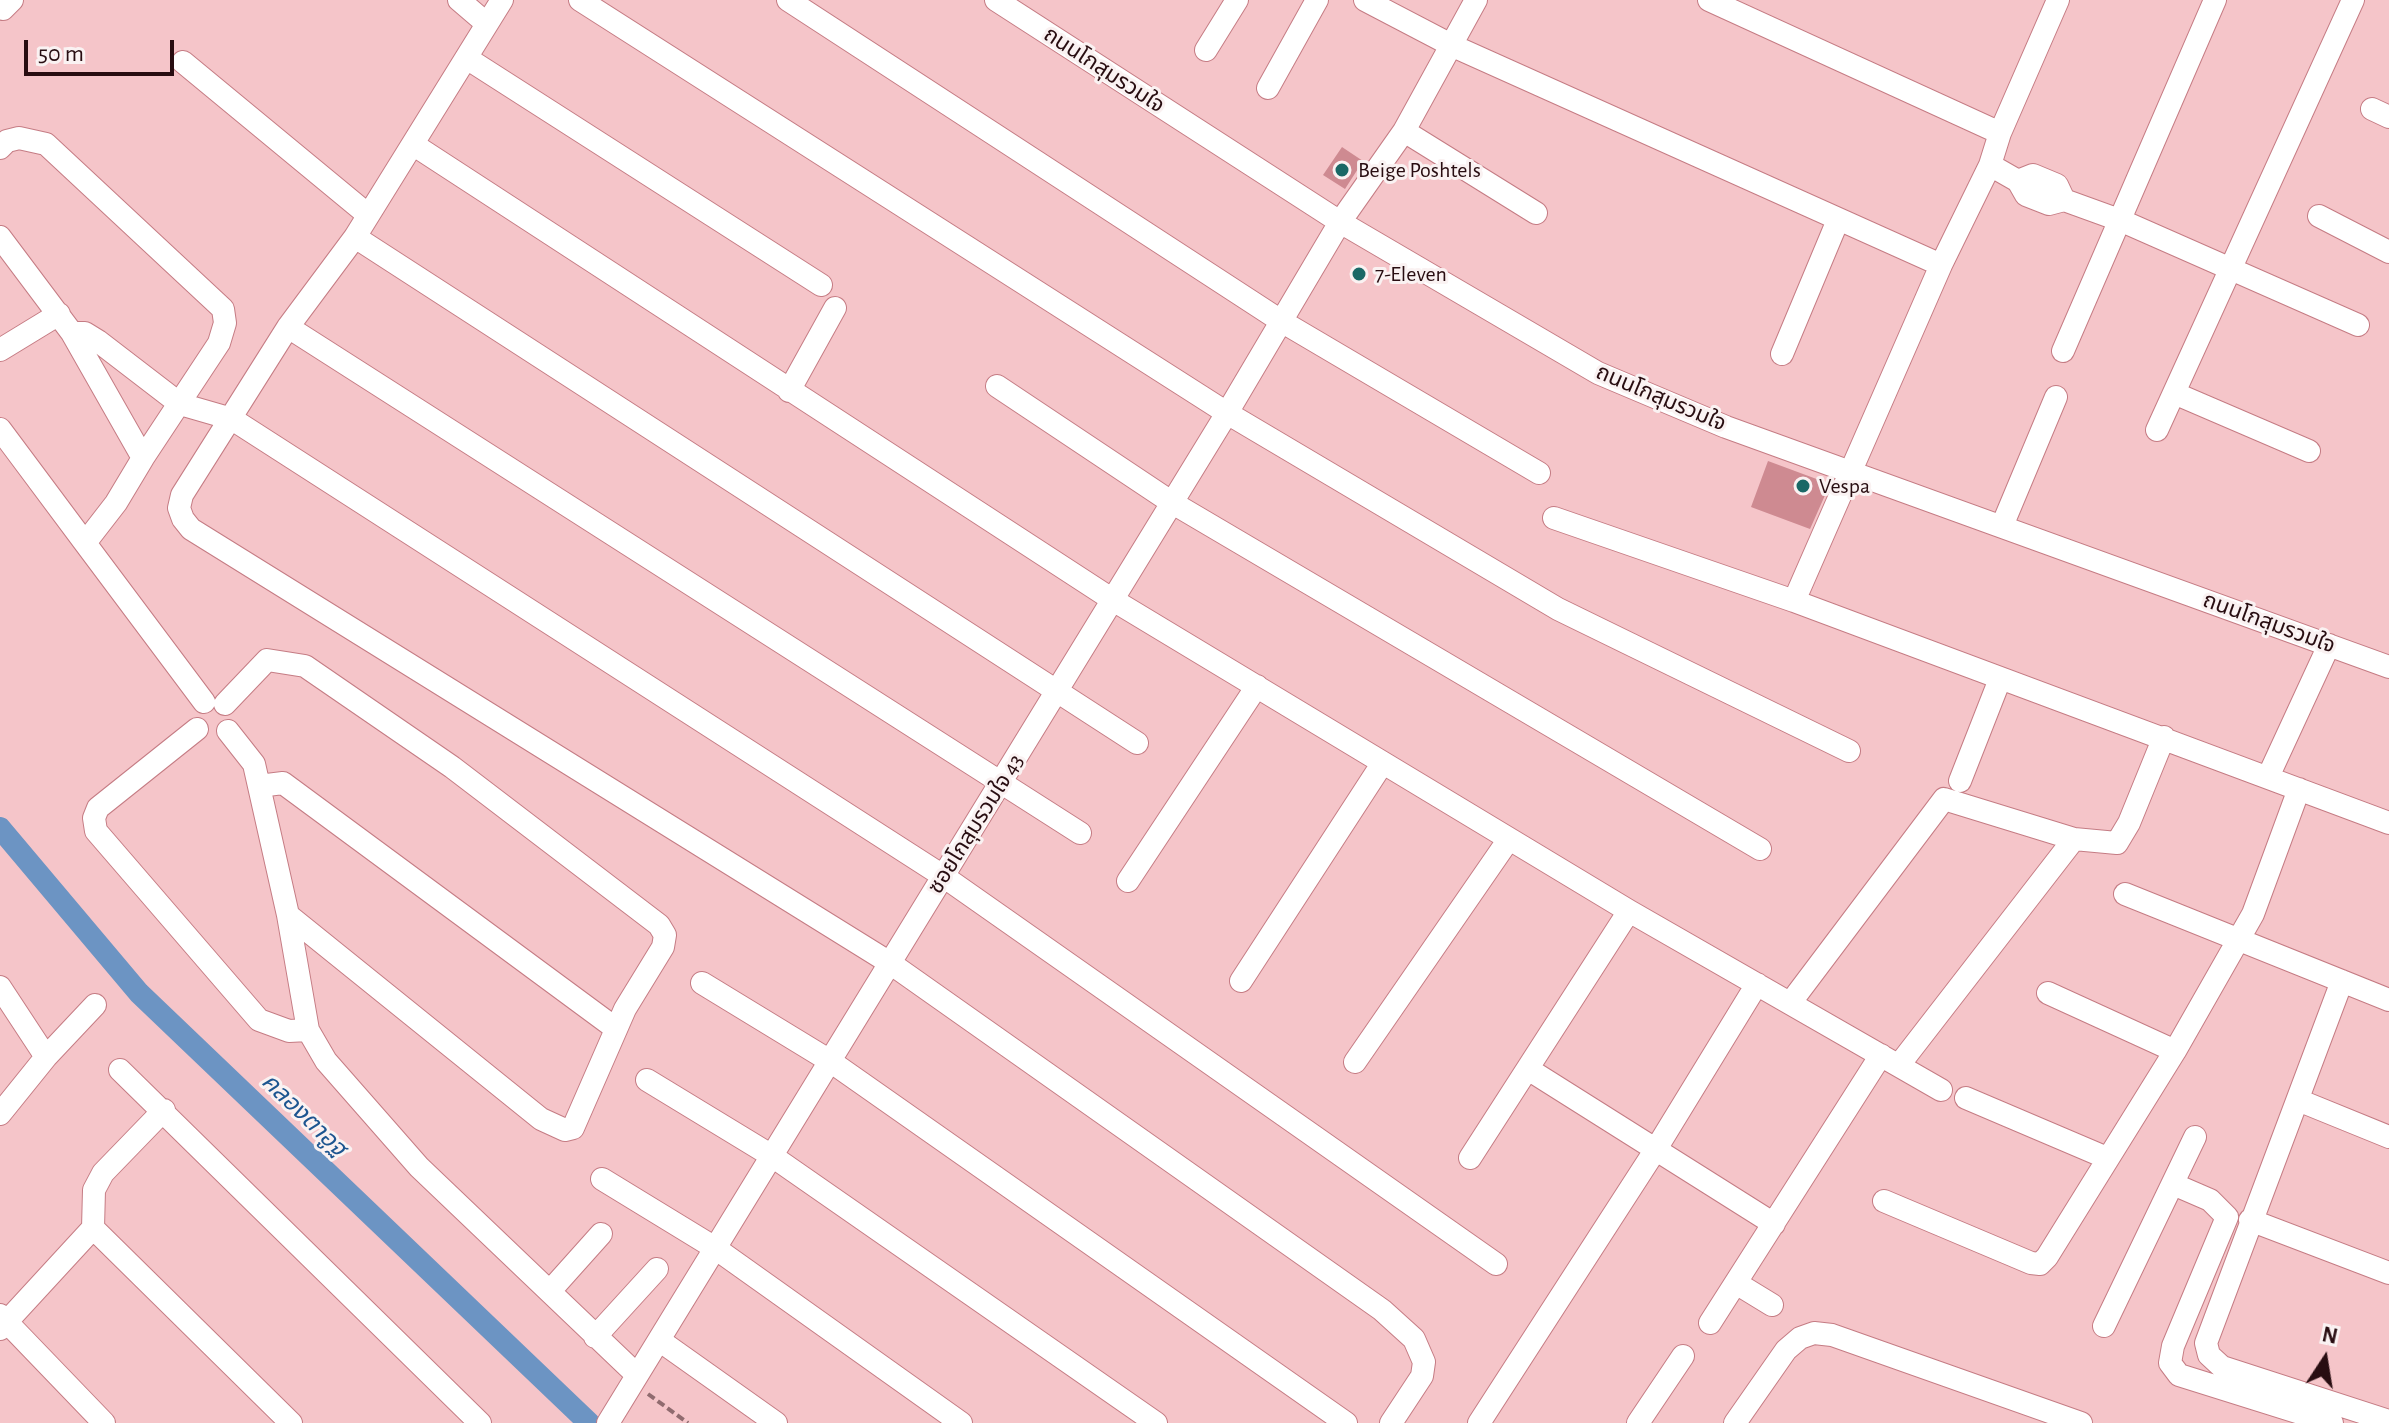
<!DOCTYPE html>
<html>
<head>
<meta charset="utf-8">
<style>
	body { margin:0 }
	#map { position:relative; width:2389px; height:1423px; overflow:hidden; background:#f5c5c9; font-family:"Alegreya Sans",sans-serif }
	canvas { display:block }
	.north { position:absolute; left:2285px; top:1319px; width:80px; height:80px; -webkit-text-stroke:6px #faf2f2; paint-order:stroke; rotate:12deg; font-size:22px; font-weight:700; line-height:32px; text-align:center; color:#280d11 }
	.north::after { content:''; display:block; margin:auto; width:28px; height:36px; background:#280d11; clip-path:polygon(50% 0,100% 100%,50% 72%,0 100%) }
	.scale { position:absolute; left:24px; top:40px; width:150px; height:36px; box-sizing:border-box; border:4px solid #280d11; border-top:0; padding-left:10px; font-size:24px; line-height:28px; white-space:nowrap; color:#280d11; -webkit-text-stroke:6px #faf2f2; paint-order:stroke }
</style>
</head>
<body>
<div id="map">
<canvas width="2389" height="1423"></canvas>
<div class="north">N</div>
<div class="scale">50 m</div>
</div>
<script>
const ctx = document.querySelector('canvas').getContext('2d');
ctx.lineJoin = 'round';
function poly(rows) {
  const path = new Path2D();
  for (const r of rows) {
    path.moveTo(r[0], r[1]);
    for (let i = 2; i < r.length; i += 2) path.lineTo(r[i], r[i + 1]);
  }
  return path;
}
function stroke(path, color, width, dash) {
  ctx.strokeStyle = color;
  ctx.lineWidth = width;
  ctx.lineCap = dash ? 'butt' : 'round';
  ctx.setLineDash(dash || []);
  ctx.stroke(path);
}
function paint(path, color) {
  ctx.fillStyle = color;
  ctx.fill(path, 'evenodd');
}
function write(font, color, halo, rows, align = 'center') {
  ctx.font = font + ' "Alegreya Sans","Noto Sans Thai",sans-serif';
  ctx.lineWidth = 6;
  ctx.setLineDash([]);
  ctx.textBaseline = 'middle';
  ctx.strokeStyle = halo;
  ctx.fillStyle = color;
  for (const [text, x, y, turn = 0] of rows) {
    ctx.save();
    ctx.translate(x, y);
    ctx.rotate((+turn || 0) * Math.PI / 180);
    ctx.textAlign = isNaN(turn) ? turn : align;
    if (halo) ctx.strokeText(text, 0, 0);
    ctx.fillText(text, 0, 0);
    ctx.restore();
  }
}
const canal = poly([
	[0,828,139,993,589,1423]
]);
const building = poly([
	[1342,147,1363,161,1345,189,1323,175],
	[1768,461,1830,484,1810,529,1751,507]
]);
const path = poly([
	[648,1394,688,1423]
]);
const minor = poly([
	[459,0,487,24],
	[502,0,355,237,288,327,182,495,179,508,183,519,191,529,890,963,1382,1310,1414,1339,1424,1362,1422,1376,1391,1423],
	[580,0,1227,413,1558,609,1849,751],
	[788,0,1281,321,1539,473],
	[996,0,1340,222,1598,373,1726,427,2389,667],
	[1365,0,1453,46,1941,265],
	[1709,0,2000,133],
	[3,9,12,0],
	[1206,50,1237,0],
	[468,59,821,285],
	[183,62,367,214],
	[1268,88,1317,0],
	[2372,109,2389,117],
	[1404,131,1536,213],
	[414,145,1113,600,1629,911,1941,1090],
	[0,148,7,141,19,138,46,144,223,309,225,323,219,343,143,458],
	[1990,165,2018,181,2026,195,2049,204,2064,200,2122,221,2358,325],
	[2018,181,2033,175,2057,185,2064,200],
	[2319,216,2389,252],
	[0,237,72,333,143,458,116,503,85,543,0,429],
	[355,237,1137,743],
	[288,327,1080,833],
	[72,333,85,333,98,341,180,404,232,419,943,876,1496,1264],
	[0,350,59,314],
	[2063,351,2215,0],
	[1782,354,1838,220],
	[997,386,1171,502,1760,849],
	[789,391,835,308],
	[2174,393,2309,451],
	[2157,430,2353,0],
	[1554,518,1794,601,2389,823],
	[2002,526,2056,397],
	[85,543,204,702],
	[1794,601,1941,265,1990,165,2000,133,2058,0],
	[225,704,267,660,305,666,452,767,659,925,665,935,663,947,625,1009,573,1128,565,1130,541,1119,288,915,254,764,228,731],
	[197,729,98,808,94,818,96,831,259,1020,289,1031,308,1030],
	[2268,777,2329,645],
	[1960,781,2000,679],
	[259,786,283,783,615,1028],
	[1128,881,1257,686],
	[2125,894,2389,1000],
	[288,915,308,1030,326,1061,419,1167,637,1375],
	[1241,981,1382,764],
	[2342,981,2206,1343,2209,1355,2222,1367,2389,1421],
	[702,983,830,1061,1346,1423],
	[0,987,46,1057],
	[2048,993,2175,1051],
	[1791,1002,1944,799,2074,839,2117,843,2129,823,2164,737],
	[1355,1062,1509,839],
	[1899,1065,2074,839],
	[1528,1069,1774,1224],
	[120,1070,480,1423],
	[647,1080,772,1156,1156,1423],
	[1966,1098,2107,1158],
	[2298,1100,2389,1137],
	[164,1110,103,1173,94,1190,93,1228,291,1423],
	[0,1114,46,1057,95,1005],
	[1470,1158,1629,911],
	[602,1179,715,1248,961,1423],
	[2173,1184,2210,1200,2227,1217,2173,1346,2170,1363,2179,1375,2332,1423],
	[1884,1201,2031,1263,2040,1264,2047,1257,2175,1051,2253,914,2299,789],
	[2250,1220,2389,1273],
	[1736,1283,1772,1305],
	[550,1291,601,1234],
	[0,1315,104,1423],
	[1710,1323,1881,1055],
	[2104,1326,2195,1137],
	[0,1329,93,1228],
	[595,1337,657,1269],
	[659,1340,776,1423],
	[608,1423,1227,413,1340,222,1404,131,1476,0],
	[1479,1423,1656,1149,1757,984],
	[1638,1423,1683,1356],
	[1735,1423,1786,1350,1800,1338,1814,1333,1832,1335,2081,1423]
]);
const markers = [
	[1342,170,8,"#1a6866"],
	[1359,274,8,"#1a6866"],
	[1803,486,8,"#1a6866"]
];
const streetNames = [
	["ถนนโกสุมรวมใจ",1104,70,33],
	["ถนนโกสุมรวมใจ",1661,398,23],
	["ถนนโกสุมรวมใจ",2269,623,20],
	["ซอยโกสุมรวมใจ 43",976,824,-58]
];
const poiNames = [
	["Beige Poshtels",1358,170],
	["7-Eleven",1375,274],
	["Vespa",1819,486]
];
const waterNames = [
	["คลองตาอูฐ",304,1115,44]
];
stroke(canal, '#6c94c3', 22);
paint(building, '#ce8a91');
stroke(minor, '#c57c84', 24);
stroke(path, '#906b6f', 4, [8, 4]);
stroke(minor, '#fff', 22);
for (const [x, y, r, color] of markers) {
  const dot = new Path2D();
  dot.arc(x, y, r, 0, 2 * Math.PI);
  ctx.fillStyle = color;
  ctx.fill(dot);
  stroke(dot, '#faf2f2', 3);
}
write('22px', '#280d11', '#faf2f2', streetNames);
write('22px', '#280d11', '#faf2f2', poiNames, 'left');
write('italic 24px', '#1d5590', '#faf2f2', waterNames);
</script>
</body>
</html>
